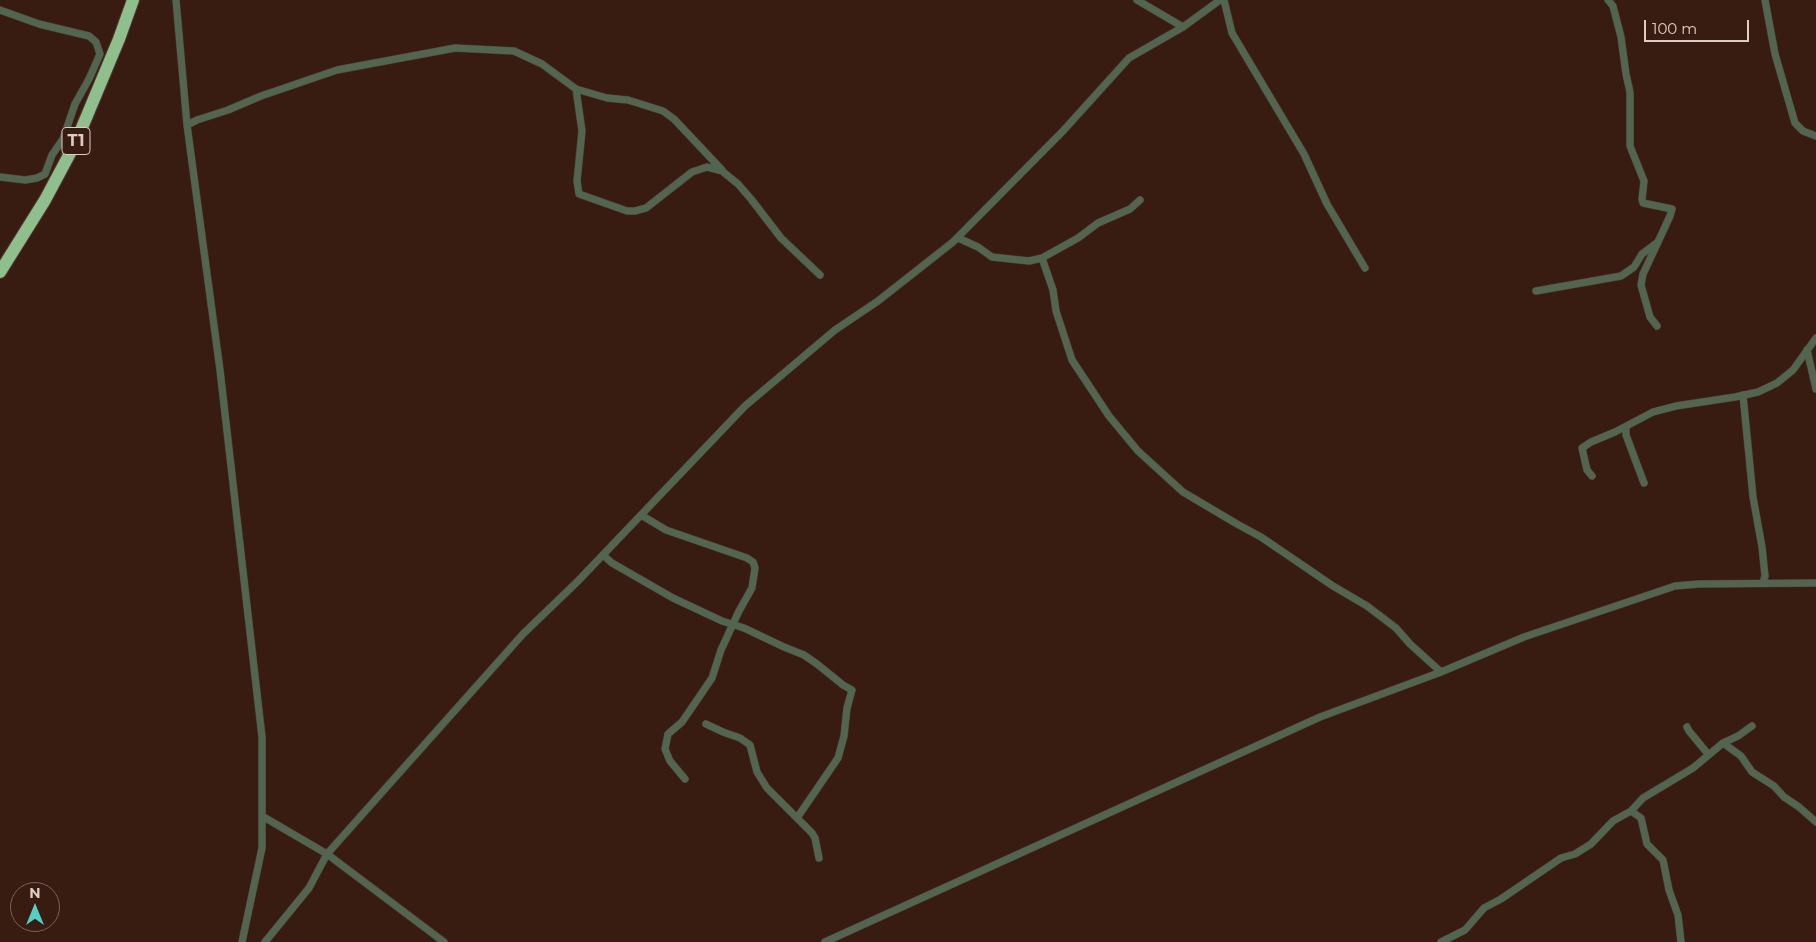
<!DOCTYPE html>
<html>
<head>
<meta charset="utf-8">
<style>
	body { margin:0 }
	#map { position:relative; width:1816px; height:942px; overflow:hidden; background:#381c12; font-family:Montserrat,sans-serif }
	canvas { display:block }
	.north { position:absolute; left:10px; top:882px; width:50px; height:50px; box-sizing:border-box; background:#381c12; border:1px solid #7b625a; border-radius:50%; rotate:0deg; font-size:14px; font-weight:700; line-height:20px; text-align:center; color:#e0ccc6 }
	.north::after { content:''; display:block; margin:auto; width:18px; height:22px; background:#55cec6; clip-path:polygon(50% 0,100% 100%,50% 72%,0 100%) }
	.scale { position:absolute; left:1644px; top:20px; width:105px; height:22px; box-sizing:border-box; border:2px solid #e0ccc6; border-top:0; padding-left:6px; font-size:15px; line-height:18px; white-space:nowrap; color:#e0ccc6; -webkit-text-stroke:4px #381c12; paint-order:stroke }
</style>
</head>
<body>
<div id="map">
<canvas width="1816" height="942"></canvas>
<div class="north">N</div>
<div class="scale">100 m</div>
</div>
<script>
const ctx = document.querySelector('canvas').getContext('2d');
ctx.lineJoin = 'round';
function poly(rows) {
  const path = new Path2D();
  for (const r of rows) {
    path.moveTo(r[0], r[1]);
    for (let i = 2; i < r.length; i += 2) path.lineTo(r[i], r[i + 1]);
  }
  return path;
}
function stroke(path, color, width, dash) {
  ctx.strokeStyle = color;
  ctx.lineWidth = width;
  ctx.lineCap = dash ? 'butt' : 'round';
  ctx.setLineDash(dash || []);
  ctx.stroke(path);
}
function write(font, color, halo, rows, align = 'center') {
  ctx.font = font + ' Montserrat,sans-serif';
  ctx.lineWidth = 4;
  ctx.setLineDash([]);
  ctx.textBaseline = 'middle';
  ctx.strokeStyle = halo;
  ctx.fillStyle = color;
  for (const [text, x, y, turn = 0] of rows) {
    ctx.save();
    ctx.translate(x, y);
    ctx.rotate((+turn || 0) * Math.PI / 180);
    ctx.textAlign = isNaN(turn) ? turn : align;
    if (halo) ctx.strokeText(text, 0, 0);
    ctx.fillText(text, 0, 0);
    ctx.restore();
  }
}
const street = poly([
	[176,0,187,125,220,370,262,737,262,848,242,942],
	[1137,0,1183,27],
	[1224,0,1232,33,1304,154,1327,204,1365,268],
	[1765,0,1775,54,1795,123,1803,131,1816,136],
	[0,10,39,24,89,36,96,42,100,54,89,79,75,104,63,139,52,155,45,174,37,178,25,180,0,177],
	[576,89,607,98,628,100,663,111,674,119,722,170],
	[187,125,197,120,228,110,261,96,337,70,455,48,514,51,542,64,576,89,582,131,577,181,579,194,627,211,635,211,646,208,692,172,707,167,722,171,738,184,751,199,781,238,820,275],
	[958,238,978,247,992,257,1029,261,1042,258,1053,290,1056,311,1072,360,1109,416,1138,451,1183,492,1237,524,1261,537,1333,586,1367,606,1396,628,1410,644,1441,672],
	[1042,258,1078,238,1098,223,1130,209,1140,200],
	[1536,291,1621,276,1634,267,1642,254,1658,242,1670,216,1672,209,1643,203,1642,199,1644,181,1630,146,1630,92,1626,74,1621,37,1613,6,1608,0],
	[1657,326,1650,317,1641,285,1643,274,1658,242],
	[1807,350,1816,389],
	[1743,395,1753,497,1762,547,1765,576,1763,583],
	[1626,427,1626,435,1644,483],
	[1592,476,1587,470,1582,448,1591,442,1615,432,1653,412,1676,406,1735,397,1758,392,1777,383,1793,370,1816,338],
	[641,515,666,530,747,558,753,562,755,568,752,588,739,611,721,650,712,678,682,722,668,734,665,749,670,761,685,779],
	[603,555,612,563,673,598,722,621,744,628,784,647,804,655,817,664,843,685,852,690,847,708,844,736,838,758,797,818],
	[706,724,723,732,740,738,750,745,757,772,767,788,812,833,815,838,819,858],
	[1687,727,1689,731,1708,754],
	[1723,743,1741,756,1752,772,1774,786,1784,797,1799,807,1816,822],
	[1631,811,1643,798,1693,768,1723,743,1738,736,1752,726],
	[262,816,327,854,444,942],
	[265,942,309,888,327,854,523,634,578,581,745,406,835,330,878,301,953,242,1063,131,1129,58,1183,27,1220,0],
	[825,942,1320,717,1441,672,1524,637,1675,586,1699,584,1816,583],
	[1441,942,1465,930,1484,908,1501,899,1561,858,1575,854,1591,844,1613,821,1631,811,1641,818,1647,844,1663,860,1669,890,1678,915,1681,942]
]);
const highway = poly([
	[0,272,45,200,76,142,119,39,133,0]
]);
const shields = [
	[76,141,28]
];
const shieldNames = [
	["T1",76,141]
];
stroke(street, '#53382f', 8);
stroke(highway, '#53382f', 14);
stroke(street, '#516550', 7);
stroke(highway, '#8ebf8c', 12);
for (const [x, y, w] of shields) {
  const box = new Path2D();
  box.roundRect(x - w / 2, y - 13.5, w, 27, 4);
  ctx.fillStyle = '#381c12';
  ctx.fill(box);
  stroke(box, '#e0ccc6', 1);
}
write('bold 16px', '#e0ccc6', null, shieldNames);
</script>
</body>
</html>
